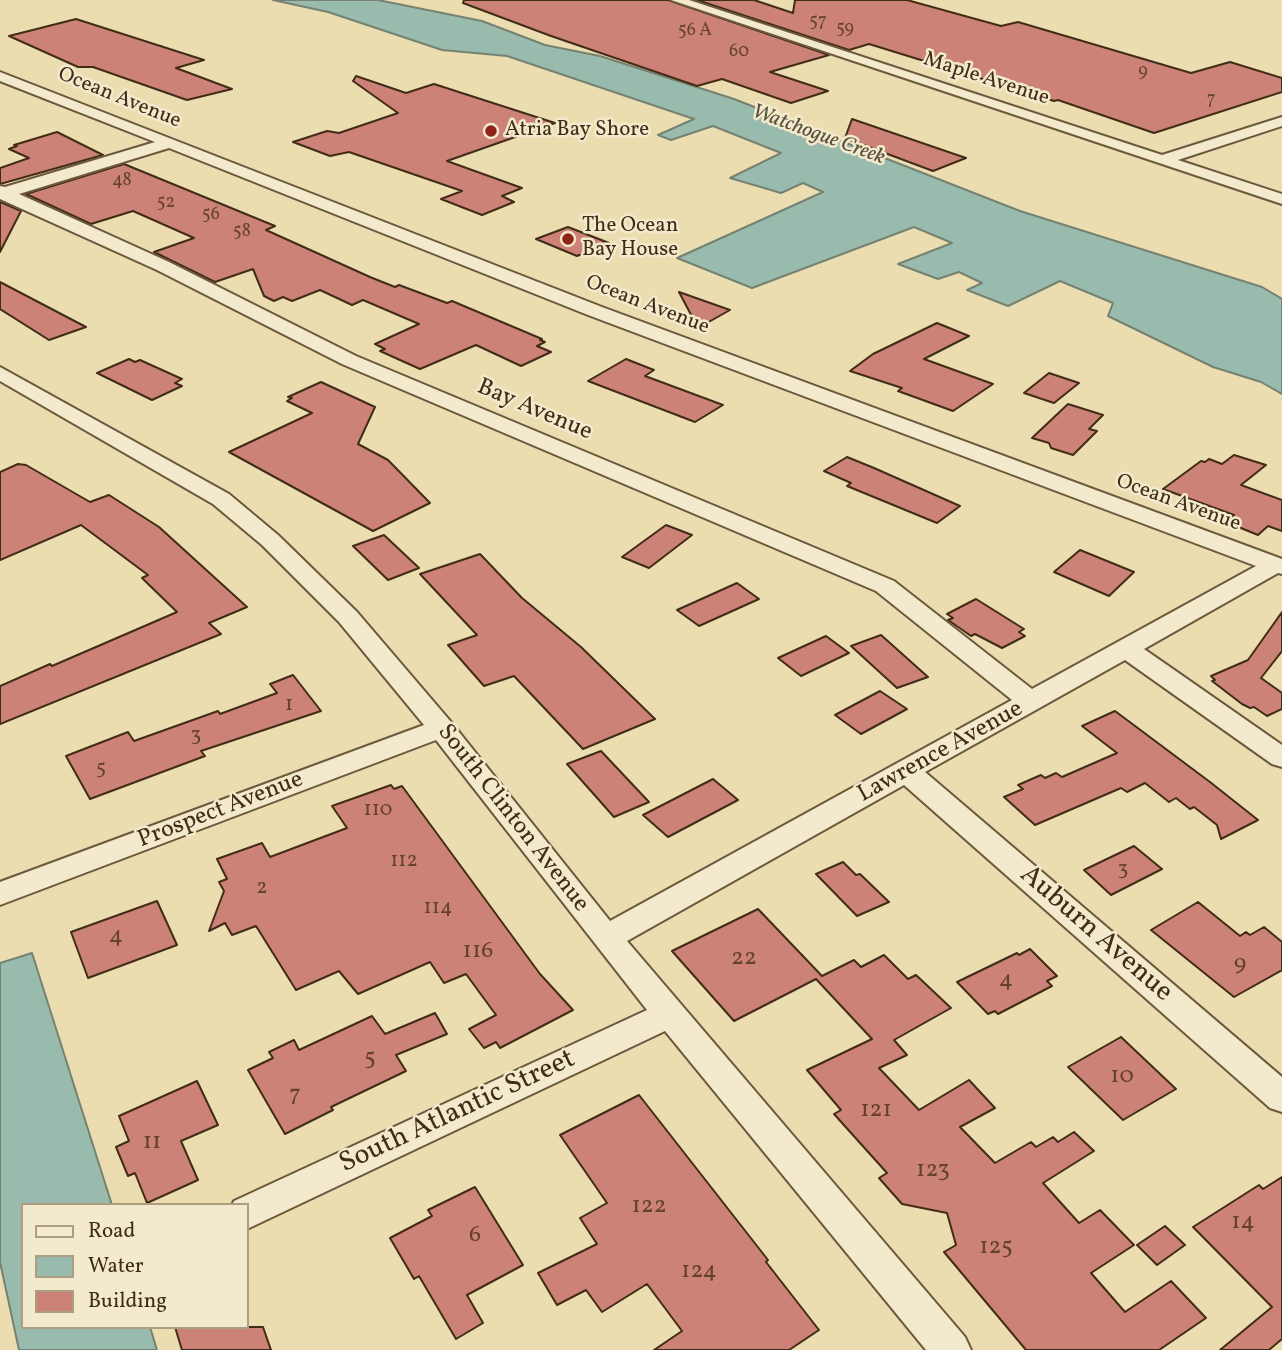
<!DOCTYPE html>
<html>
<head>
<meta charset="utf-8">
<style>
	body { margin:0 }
	#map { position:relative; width:1282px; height:1350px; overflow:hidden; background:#ecddb1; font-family:Vollkorn,serif }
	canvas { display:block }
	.legend { position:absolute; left:21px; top:1203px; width:228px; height:126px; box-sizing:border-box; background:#f3e9cc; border:2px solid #ac9d83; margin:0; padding:9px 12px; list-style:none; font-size:21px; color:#412c16 }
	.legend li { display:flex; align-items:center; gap:14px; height:35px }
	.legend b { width:35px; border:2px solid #ac9d83 }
</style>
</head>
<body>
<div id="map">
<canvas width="1282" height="1350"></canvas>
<ul class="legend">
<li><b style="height:9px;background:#f3e9cc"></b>Road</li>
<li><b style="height:19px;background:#99bbae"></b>Water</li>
<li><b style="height:19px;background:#cd8277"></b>Building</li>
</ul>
</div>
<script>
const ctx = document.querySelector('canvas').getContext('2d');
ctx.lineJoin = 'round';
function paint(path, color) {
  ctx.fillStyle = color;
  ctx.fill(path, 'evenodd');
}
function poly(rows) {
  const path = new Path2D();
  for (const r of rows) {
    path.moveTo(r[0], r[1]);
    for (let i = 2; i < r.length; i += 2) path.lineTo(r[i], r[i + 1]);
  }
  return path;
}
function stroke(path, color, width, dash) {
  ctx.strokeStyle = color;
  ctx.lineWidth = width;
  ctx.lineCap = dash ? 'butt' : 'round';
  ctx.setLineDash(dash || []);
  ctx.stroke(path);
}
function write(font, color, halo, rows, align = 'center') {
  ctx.font = font + ' Vollkorn,serif';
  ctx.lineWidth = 5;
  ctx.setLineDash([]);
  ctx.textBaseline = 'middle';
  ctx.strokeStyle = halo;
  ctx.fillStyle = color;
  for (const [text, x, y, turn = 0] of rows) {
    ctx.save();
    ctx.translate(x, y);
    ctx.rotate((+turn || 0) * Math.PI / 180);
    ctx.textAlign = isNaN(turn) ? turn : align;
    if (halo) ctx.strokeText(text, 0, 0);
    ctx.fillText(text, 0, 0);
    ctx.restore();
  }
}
const water = poly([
	[273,0,378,0,482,21,545,45,600,56,734,99,1020,211,1262,287,1282,299,1282,394,1261,382,1213,367,1108,316,1113,303,1060,281,1008,306,967,290,982,283,959,272,938,279,898,264,952,243,914,227,752,288,677,258,823,192,803,183,781,193,730,178,781,153,713,126,671,140,658,135,694,119,507,56,442,50,328,12,273,0],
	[32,953,112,1205,23,1205,23,1327,150,1327,157,1350,19,1350,0,1262,0,963,32,953]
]);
const building = poly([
	[464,0,668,0,829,55,770,72,828,91,791,103,722,79,697,86,551,36,463,3,464,0],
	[697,0,754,0,793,13,795,0,907,0,1001,26,1018,22,1191,73,1230,62,1282,78,1282,92,1154,133,1058,100,1054,101,869,44,849,50,697,0],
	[76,19,204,60,176,68,232,89,187,100,93,67,78,67,9,36,76,19],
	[356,76,406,93,434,84,555,123,447,161,522,188,502,196,514,202,482,215,441,199,462,191,349,152,330,156,293,142,327,131,339,133,398,113,353,81,356,76],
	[852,119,966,158,933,171,845,138,852,119],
	[57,132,103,155,0,184,0,168,29,158,9,149,17,146,14,145,57,132],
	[124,164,275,226,266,230,370,277,395,287,399,285,447,303,452,301,542,339,540,340,545,342,537,346,551,352,521,366,476,345,420,369,380,351,385,349,375,344,419,324,363,300,352,305,320,290,292,301,283,297,274,301,264,296,253,269,215,282,154,252,194,238,133,211,91,224,26,194,124,164],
	[0,202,21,211,0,252,0,202],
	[568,227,609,243,577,256,536,239,568,227],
	[0,282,86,327,49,340,0,309,0,282],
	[679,292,730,310,698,328,679,292],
	[937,323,969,336,924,359,993,384,953,411,898,391,902,388,850,371,873,354,937,323],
	[129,359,135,362,140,360,182,379,175,383,182,386,152,400,97,373,129,359],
	[626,359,654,370,645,376,723,405,695,422,588,381,626,359],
	[1049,373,1079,383,1054,403,1024,393,1049,373],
	[321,382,375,407,358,444,388,460,430,503,373,531,229,452,312,413,287,401,292,398,288,397,321,382],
	[1068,404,1103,415,1089,429,1097,431,1073,455,1051,448,1049,443,1032,438,1068,404],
	[1234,455,1266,465,1241,485,1282,500,1282,531,1268,526,1258,535,1226,522,1234,515,1163,489,1201,461,1205,462,1209,459,1222,464,1234,455],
	[847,457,874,468,960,506,937,523,847,486,851,483,824,471,847,457],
	[18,464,26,465,90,502,109,495,159,527,247,607,209,623,221,634,0,724,0,686,50,664,52,666,177,612,142,578,148,575,81,525,0,560,0,472,18,464],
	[666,525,692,535,649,568,622,557,666,525],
	[384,535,419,568,388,580,353,546,384,535],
	[1080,550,1134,572,1109,596,1054,572,1080,550],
	[480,554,522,598,581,647,655,719,583,749,514,676,484,686,448,645,477,635,420,574,480,554],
	[737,583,759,599,699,626,677,610,737,583],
	[976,599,1024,629,1019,632,1025,636,1002,648,975,634,971,636,948,620,953,618,947,614,976,599],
	[1282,612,1282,651,1261,678,1282,693,1282,709,1267,716,1254,707,1250,708,1242,704,1212,681,1215,680,1211,676,1248,660,1282,612],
	[881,635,928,677,897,688,851,646,881,635],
	[826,636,849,653,801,676,778,658,826,636],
	[293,675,321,711,201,751,205,756,90,799,66,756,128,732,134,741,218,711,220,714,277,693,270,684,293,675],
	[880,691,907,709,861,734,835,715,880,691],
	[1115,711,1210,782,1258,820,1221,839,1217,825,1194,807,1190,809,1176,798,1169,802,1145,783,1127,792,1121,788,1035,825,1004,797,1023,789,1018,785,1041,775,1045,778,1056,773,1062,777,1117,753,1082,726,1115,711],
	[601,751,649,802,614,817,567,764,601,751],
	[713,779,738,800,668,837,643,815,713,779],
	[391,785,394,789,402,786,540,974,573,1010,500,1048,496,1042,484,1048,469,1029,496,1015,466,974,444,983,430,962,358,994,339,971,296,990,256,926,232,935,225,923,209,931,224,891,219,882,227,879,217,859,262,843,270,857,347,828,332,806,391,785],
	[1134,846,1162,869,1111,895,1084,870,1134,846],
	[843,862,856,875,860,874,889,902,857,916,816,874,843,862],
	[157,901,177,945,88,978,71,932,157,901],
	[1198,902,1240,936,1246,932,1250,935,1264,927,1282,942,1282,970,1234,997,1151,930,1198,902],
	[758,909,822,976,854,960,861,967,884,955,908,979,916,975,951,1008,894,1040,907,1055,879,1068,919,1110,969,1080,995,1108,960,1127,995,1163,1031,1142,1036,1147,1053,1137,1058,1142,1074,1132,1094,1151,1043,1183,1079,1223,1100,1210,1134,1245,1091,1273,1125,1312,1171,1281,1206,1318,1159,1350,1026,1350,944,1252,956,1245,947,1213,902,1204,879,1178,887,1173,834,1114,841,1110,807,1070,872,1039,816,979,734,1021,672,951,758,909],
	[1030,949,1057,976,1047,981,1052,986,998,1014,995,1011,988,1014,957,982,1017,953,1019,955,1030,949],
	[435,1013,447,1034,396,1055,406,1071,331,1107,333,1110,285,1134,248,1070,273,1058,269,1052,294,1040,299,1050,372,1016,385,1034,435,1013],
	[1121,1037,1176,1089,1123,1120,1068,1067,1121,1037],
	[197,1081,218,1125,181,1141,198,1180,147,1203,135,1173,128,1176,116,1147,129,1141,119,1116,197,1081],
	[639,1095,768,1260,766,1262,819,1330,789,1350,654,1350,682,1331,647,1284,602,1312,586,1290,557,1305,538,1273,597,1244,580,1218,607,1203,560,1135,639,1095],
	[1282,1177,1282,1339,1269,1350,1220,1350,1272,1307,1193,1227,1259,1185,1263,1189,1282,1177],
	[475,1187,523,1265,467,1295,483,1323,456,1339,419,1276,414,1279,390,1238,432,1216,428,1210,475,1187],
	[1165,1226,1185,1245,1157,1265,1137,1245,1165,1226],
	[175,1327,263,1327,271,1350,182,1350,175,1327]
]);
const street = poly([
	[671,0,689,0,1162,155,1282,117,1282,126,1178,160,1282,194,1282,204,671,0],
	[0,72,602,307,1282,559,1282,574,1278,573,1144,649,1282,745,1282,767,1272,764,1125,660,925,772,1282,1077,1282,1112,1270,1108,904,785,627,941,965,1337,971,1350,926,1350,665,1031,247,1229,247,1205,232,1205,234,1201,647,1010,436,740,0,905,0,882,424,725,339,622,262,545,213,504,0,381,0,367,229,494,278,535,357,612,451,722,610,921,1012,700,876,591,342,364,157,270,0,199,0,186,5,187,155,142,0,81,0,72],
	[169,148,588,315,1256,566,1032,689,894,581,356,356,169,262,19,194,169,148]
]);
const markers = [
	[491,131,7,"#8f2418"],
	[568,239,7,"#8f2418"]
];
const farNumbernames = [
	["57",818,23],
	["59",845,30],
	["56 A",695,32],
	["60",739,53],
	["9",1143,73],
	["7",1211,101],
	["48",122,182],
	["52",166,204],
	["56",211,216],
	["58",242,233]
];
const farStreetnames = [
	["Maple Avenue",986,80,18],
	["Ocean Avenue",119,99,22],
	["Ocean Avenue",647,306,21],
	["Ocean Avenue",1178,504,20]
];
const farPoinames = [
	["Atria Bay Shore",505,131],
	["The Ocean",582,227],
	["Bay House",582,251]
];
const farWaternames = [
	["Watchogue Creek",818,136,20]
];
const numberNames = [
	["1",289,706],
	["3",196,736],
	["5",101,769],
	["110",378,811],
	["112",404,862],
	["3",1123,870],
	["2",262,889],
	["114",438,909]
];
const streetNames = [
	["Bay Avenue",534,411,23],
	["Lawrence Avenue",941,753,-29],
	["Prospect Avenue",221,811,-21],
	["South Clinton Avenue",512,819,52]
];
const nearNumbernames = [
	["4",116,938],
	["116",478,953],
	["22",744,960],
	["9",1240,966],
	["4",1006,982],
	["5",370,1060],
	["10",1122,1078],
	["7",295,1097],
	["121",876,1112],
	["11",152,1144],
	["123",933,1172],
	["122",649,1208],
	["14",1243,1224],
	["6",475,1237],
	["125",996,1249],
	["124",699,1273]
];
const nearStreetnames = [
	["Auburn Avenue",1095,935,41],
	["South Atlantic Street",458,1113,-25]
];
paint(water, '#99bbae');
stroke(water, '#768271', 2);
paint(building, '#cd8277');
stroke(building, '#412c16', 2);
stroke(street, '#6c583d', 4);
paint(street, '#f3e9cc');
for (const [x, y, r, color] of markers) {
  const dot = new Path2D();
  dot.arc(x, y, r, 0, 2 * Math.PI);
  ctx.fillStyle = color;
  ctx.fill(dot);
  stroke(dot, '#f3e9cc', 2.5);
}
write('18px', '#64422e', null, farNumbernames);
write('21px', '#412c16', '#f3e9cc', farStreetnames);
write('21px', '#412c16', '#f3e9cc', farPoinames, 'left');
write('italic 21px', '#57503c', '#f3e9cc', farWaternames);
write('21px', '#64422e', null, numberNames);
write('24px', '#412c16', '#f3e9cc', streetNames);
write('24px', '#64422e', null, nearNumbernames);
write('28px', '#412c16', '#f3e9cc', nearStreetnames);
</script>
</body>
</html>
